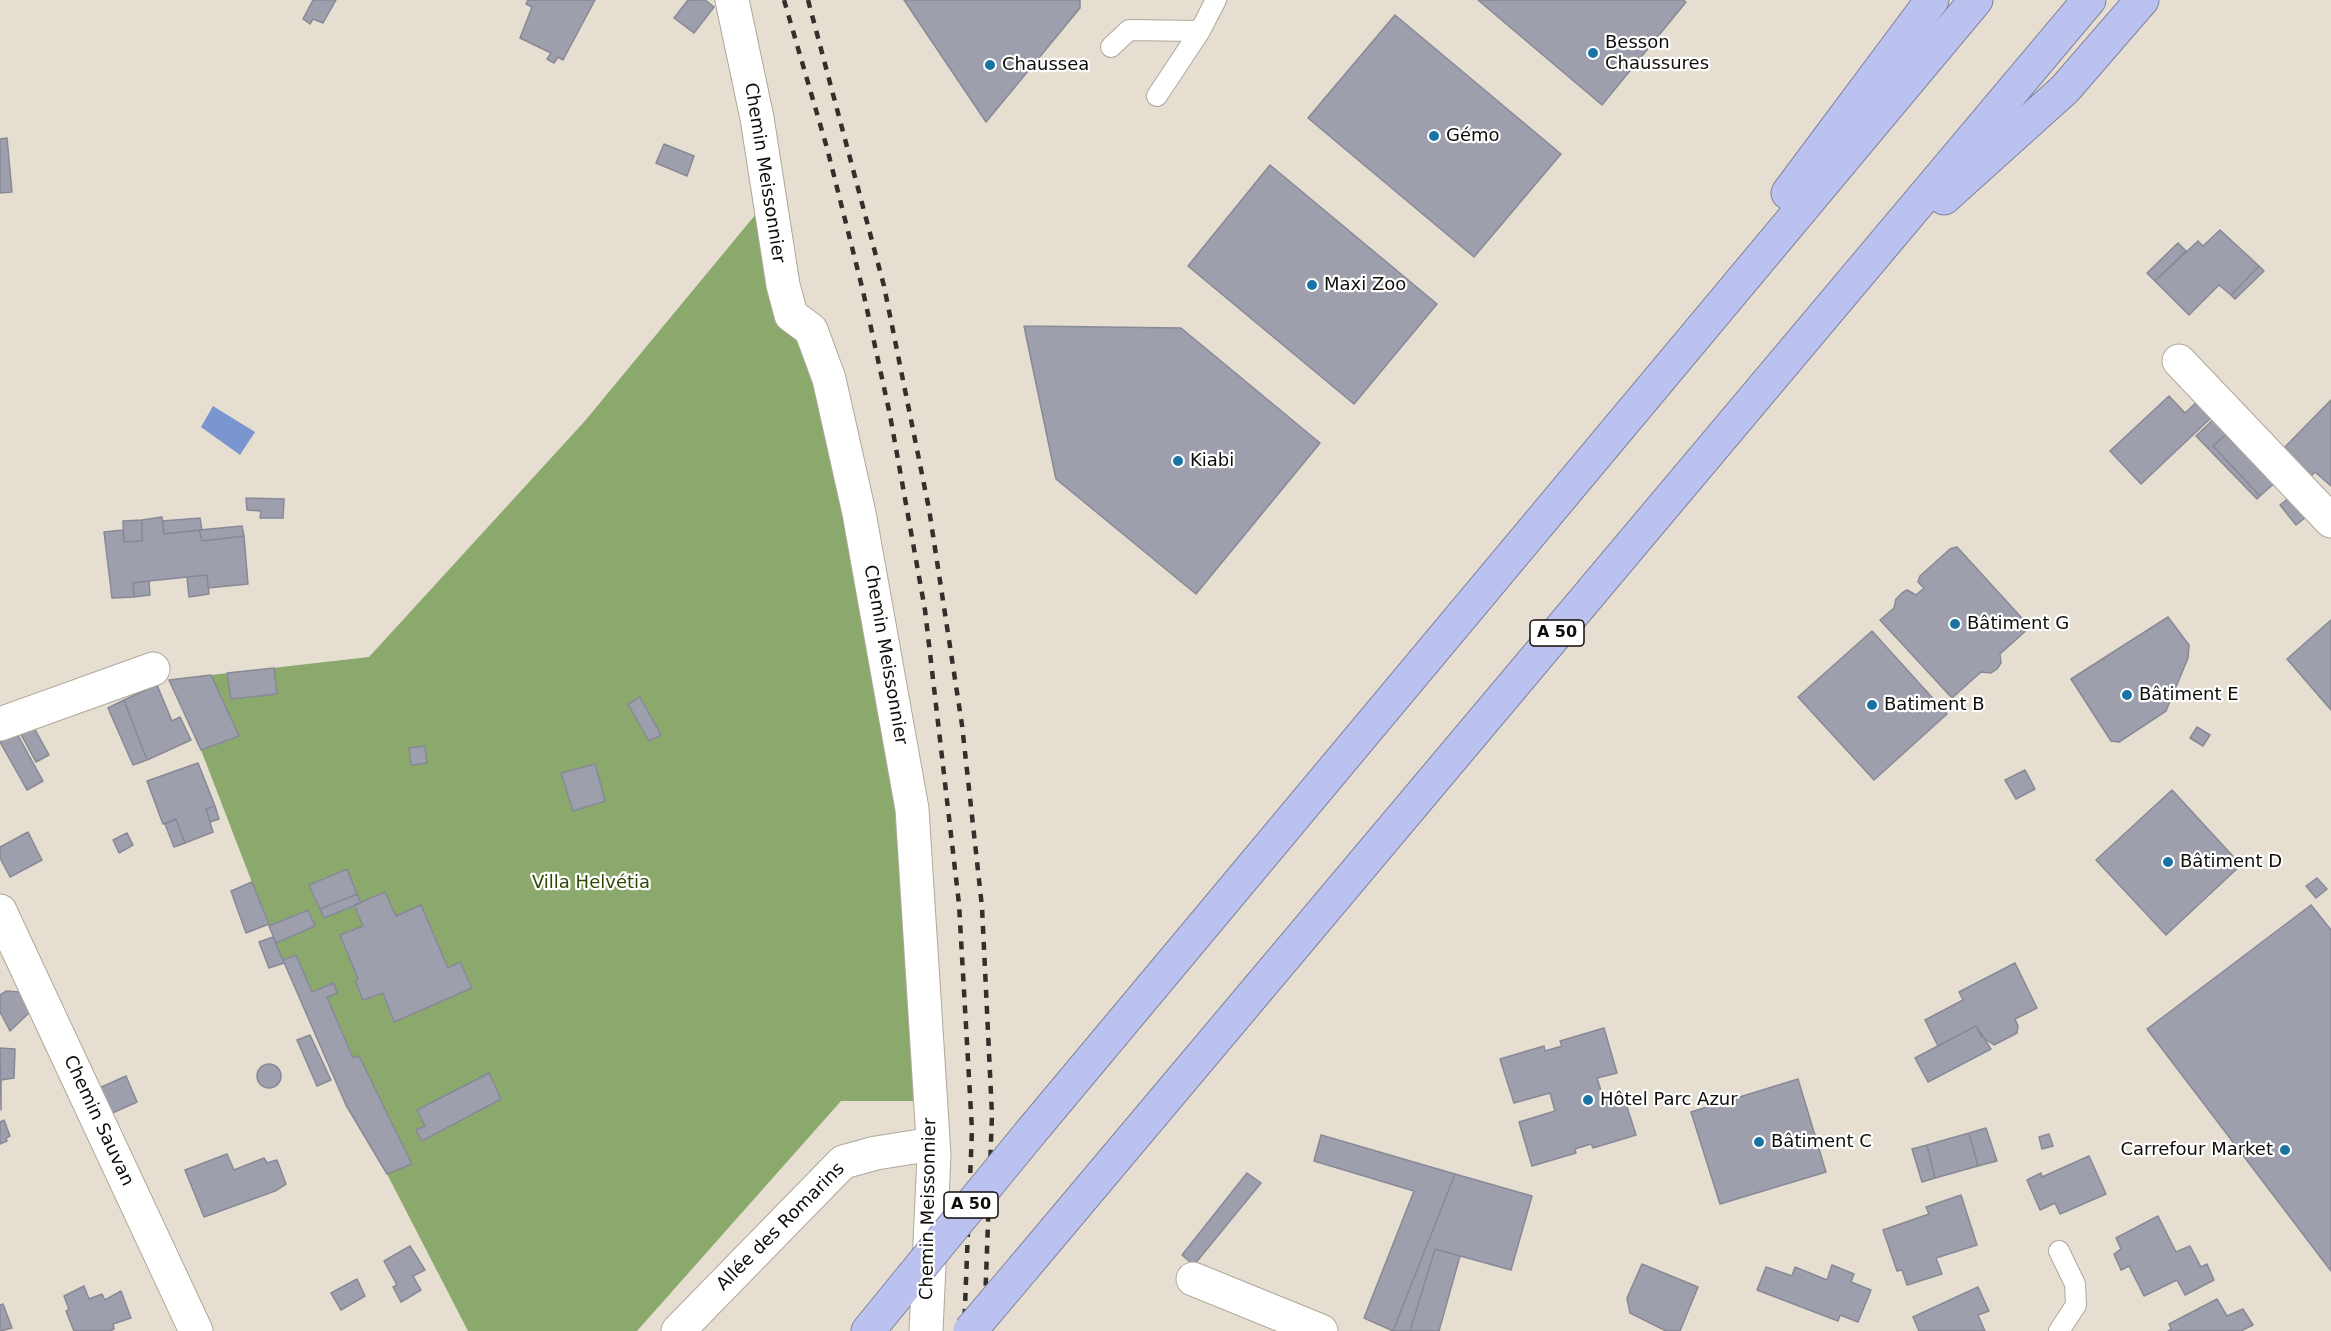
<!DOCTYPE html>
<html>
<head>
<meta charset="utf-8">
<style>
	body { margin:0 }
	canvas { display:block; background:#e6ded0 }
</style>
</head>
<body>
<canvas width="2331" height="1331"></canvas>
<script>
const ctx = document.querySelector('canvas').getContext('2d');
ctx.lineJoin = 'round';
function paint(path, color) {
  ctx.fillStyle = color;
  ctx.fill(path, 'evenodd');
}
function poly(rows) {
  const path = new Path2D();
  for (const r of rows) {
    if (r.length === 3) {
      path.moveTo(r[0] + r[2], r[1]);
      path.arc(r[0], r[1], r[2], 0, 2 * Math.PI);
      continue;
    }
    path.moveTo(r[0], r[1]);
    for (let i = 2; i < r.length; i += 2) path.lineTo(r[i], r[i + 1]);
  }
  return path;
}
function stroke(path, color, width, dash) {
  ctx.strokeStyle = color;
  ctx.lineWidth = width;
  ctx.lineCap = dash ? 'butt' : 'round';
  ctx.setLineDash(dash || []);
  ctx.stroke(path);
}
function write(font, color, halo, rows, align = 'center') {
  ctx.font = font + ' "DejaVu Sans",sans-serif';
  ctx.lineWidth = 4.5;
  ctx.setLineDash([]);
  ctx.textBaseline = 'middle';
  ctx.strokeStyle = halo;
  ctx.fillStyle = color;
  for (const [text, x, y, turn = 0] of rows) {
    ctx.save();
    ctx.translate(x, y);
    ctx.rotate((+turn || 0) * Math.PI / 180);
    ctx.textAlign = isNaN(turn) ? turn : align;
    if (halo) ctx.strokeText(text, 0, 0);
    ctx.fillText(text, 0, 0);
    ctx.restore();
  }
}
const forest = poly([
	[756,214,780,326,813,344,839,434,908,888,918,1101,841,1101,637,1331,468,1331,387,1174,346,1105,273,937,201,750,238,736,211,675,369,657,584,422]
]);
const water = poly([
	[213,406,255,432,240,455,201,427]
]);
const building = poly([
	[313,0,336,0,323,23,313,19,310,24,303,19,313,0],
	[528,0,595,0,563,60,558,57,554,63,547,59,551,53,520,38,532,7,526,4,528,0],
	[688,0,705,0,714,7,694,33,674,18,688,0],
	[904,0,1080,0,1080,8,986,122,904,0],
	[1478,0,1683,0,1686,2,1602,105,1478,0],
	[1395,15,1561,154,1474,257,1308,118,1395,15],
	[7,138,12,192,0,193,0,139,7,138],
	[664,144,694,156,687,176,656,163,664,144],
	[1270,165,1437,304,1354,404,1188,266,1270,165],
	[2220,230,2259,266,2231,295,2219,285,2189,315,2155,281,2198,241,2203,246,2220,230],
	[2178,243,2186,251,2155,281,2147,273,2178,243],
	[2259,266,2264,271,2235,299,2231,295,2259,266],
	[1024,326,1181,328,1320,443,1196,594,1056,479,1024,326],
	[2169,396,2185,413,2200,399,2214,415,2141,484,2110,451,2169,396],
	[2331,400,2331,486,2315,472,2308,479,2280,452,2331,400],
	[2217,416,2231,430,2213,446,2260,496,2257,499,2196,436,2217,416],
	[2231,430,2278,480,2260,496,2213,446,2231,430],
	[2294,494,2311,513,2296,525,2280,505,2294,494],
	[246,498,284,499,283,518,260,518,261,511,247,510,246,498],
	[162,517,164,534,199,530,202,541,244,536,248,584,208,588,207,575,149,581,133,583,134,597,112,598,104,532,123,530,124,542,142,541,142,520,162,517],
	[200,518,202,530,164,534,162,521,200,518],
	[142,520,142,541,124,542,123,521,142,520],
	[242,526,244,536,202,541,199,530,242,526],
	[1957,547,2030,627,2000,654,2001,663,1997,669,1991,673,1981,672,1952,698,1880,620,1894,608,1896,599,1902,593,1907,590,1916,595,1924,588,1918,582,1920,576,1950,549,1957,547],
	[207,575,209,594,189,597,187,577,207,575],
	[149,581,150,595,134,597,133,583,149,581],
	[2168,617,2189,645,2188,658,2166,711,2119,742,2111,741,2071,679,2168,617],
	[2331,620,2331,710,2287,659,2331,620],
	[1872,631,1947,714,1874,780,1798,697,1872,631],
	[274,668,277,694,231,699,227,673,274,668],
	[211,675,239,736,201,750,169,680,211,675],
	[157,685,172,721,180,717,191,740,147,760,124,700,157,685],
	[640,697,661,735,649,741,628,704,640,697],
	[124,700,147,760,133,765,108,708,124,700],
	[32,724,49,755,36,762,18,729,32,724],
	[2197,727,2210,735,2203,746,2190,738,2197,727],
	[15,730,43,781,27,790,0,742,0,739,15,730],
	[425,746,427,763,411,765,409,748,425,746],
	[198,763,215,806,206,809,213,832,185,843,176,819,163,824,147,781,198,763],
	[595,764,605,801,573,811,561,773,595,764],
	[2025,770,2035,789,2016,799,2005,780,2025,770],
	[2172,790,2241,865,2166,935,2096,860,2172,790],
	[215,806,219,819,210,822,206,809,215,806],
	[176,819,185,843,174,847,165,824,176,819],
	[28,832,42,860,10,877,0,858,0,847,28,832],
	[127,833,133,845,119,853,113,840,127,833],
	[347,869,357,894,320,909,309,885,347,869],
	[2317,878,2327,889,2316,898,2306,886,2317,878],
	[252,882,269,924,246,933,231,891,252,882],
	[385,892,396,916,421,905,448,968,460,962,472,988,394,1022,383,993,363,1000,355,980,358,979,340,935,363,926,354,905,385,892],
	[357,894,361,903,324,918,320,909,357,894],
	[2311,905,2331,930,2331,1271,2147,1029,2311,905],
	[308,910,315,926,276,943,269,926,308,910],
	[273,937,284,963,269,968,259,942,273,937],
	[296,955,312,992,334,983,337,993,327,997,353,1058,359,1056,412,1164,387,1174,346,1105,283,960,296,955],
	[2015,963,2037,1008,2015,1019,2018,1026,2017,1033,1994,1045,1981,1036,1976,1026,1938,1046,1925,1020,1963,1000,1959,992,2015,963],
	[6,991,20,992,30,1012,10,1031,0,1012,0,995,6,991],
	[1976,1026,1991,1049,1928,1082,1915,1058,1976,1026],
	[1604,1028,1617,1073,1597,1078,1603,1097,1622,1091,1636,1135,1593,1148,1591,1144,1575,1149,1576,1153,1532,1166,1519,1122,1555,1111,1550,1093,1514,1103,1500,1059,1544,1046,1545,1051,1562,1046,1560,1041,1604,1028],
	[310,1035,331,1080,317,1086,297,1040,310,1035],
	[0,1048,15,1049,14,1078,1,1080,1,1110,0,1048],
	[269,1076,12],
	[489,1073,501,1099,422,1141,416,1130,425,1126,417,1110,489,1073],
	[126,1076,137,1102,108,1115,97,1089,126,1076],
	[1798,1079,1826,1172,1720,1204,1691,1112,1798,1079],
	[4,1120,10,1136,6,1138,7,1141,0,1144,0,1122,4,1120],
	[1986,1128,1997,1161,1978,1166,1969,1133,1986,1128],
	[1969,1133,1978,1166,1935,1178,1927,1145,1969,1133],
	[2049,1134,2053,1146,2042,1149,2039,1137,2049,1134],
	[1321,1135,1455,1174,1393,1331,1364,1318,1414,1191,1314,1161,1321,1135],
	[1927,1145,1935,1178,1922,1182,1912,1149,1927,1145],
	[227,1154,234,1170,264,1158,267,1163,277,1160,286,1184,275,1191,204,1217,185,1170,227,1154],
	[2089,1156,2106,1194,2060,1214,2055,1203,2040,1210,2027,1180,2041,1173,2042,1177,2089,1156],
	[1247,1173,1261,1183,1194,1265,1182,1255,1247,1173],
	[1455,1174,1532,1196,1511,1270,1435,1249,1410,1331,1393,1331,1455,1174],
	[1961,1195,1977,1245,1936,1258,1942,1274,1907,1285,1902,1270,1897,1271,1883,1230,1929,1214,1926,1207,1961,1195],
	[2158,1216,2176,1252,2190,1246,2201,1267,2207,1264,2214,1280,2185,1295,2177,1280,2144,1296,2129,1266,2121,1270,2114,1254,2121,1249,2116,1238,2158,1216],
	[410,1246,425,1270,413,1276,421,1290,401,1302,393,1287,397,1285,384,1261,410,1246],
	[1435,1249,1460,1256,1439,1331,1410,1331,1435,1249],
	[1642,1264,1698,1287,1680,1331,1666,1331,1630,1313,1627,1298,1642,1264],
	[1832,1265,1854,1274,1851,1282,1871,1290,1858,1322,1840,1315,1838,1321,1757,1290,1766,1267,1792,1276,1795,1267,1827,1280,1832,1265],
	[357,1279,365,1296,341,1310,331,1293,357,1279],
	[84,1286,89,1299,102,1294,105,1300,121,1291,131,1318,113,1324,114,1329,110,1331,74,1331,66,1311,69,1309,64,1296,84,1286],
	[1978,1287,1989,1311,1978,1315,1985,1331,1919,1331,1913,1317,1978,1287],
	[2217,1299,2227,1316,2243,1309,2253,1325,2241,1331,2168,1331,2171,1329,2169,1324,2217,1299],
	[3,1304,12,1328,0,1331,0,1305,3,1304]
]);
const service = poly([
	[1111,47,1129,30,1200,31],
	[1157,96,1200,31,1216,0],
	[2059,1331,2076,1305,2075,1284,2059,1251]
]);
const minor = poly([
	[732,0,757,118,783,285,791,315,811,330,829,379,859,513,912,809,934,1155,926,1331],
	[2179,361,2331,521],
	[0,724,153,669],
	[0,911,196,1331],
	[1193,1279,1321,1331],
	[678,1331,843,1162,876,1153,933,1144]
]);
const motorway = poly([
	[1788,193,1932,0],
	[1944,198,2065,89,2142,0],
	[1030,1133,1976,0],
	[1025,1266,2089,0],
	[868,1331,912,1277]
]);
const rail = poly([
	[784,0,827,148,863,291,890,415,925,610,959,904,972,1130,964,1331],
	[808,0,884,286,929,509,962,725,982,907,992,1115,984,1331]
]);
const motorwayBridge = poly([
	[912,1277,1030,1133],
	[970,1331,1025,1266]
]);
const markers = [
	[1593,53,6,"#1a74a3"],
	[990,65,6,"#1a74a3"],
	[1434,136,6,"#1a74a3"],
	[1312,285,6,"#1a74a3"],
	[1178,461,6,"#1a74a3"],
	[1955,624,6,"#1a74a3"],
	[2127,695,6,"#1a74a3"],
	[1872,705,6,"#1a74a3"],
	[2168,862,6,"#1a74a3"],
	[1588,1100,6,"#1a74a3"],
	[1759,1142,6,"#1a74a3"],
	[2285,1150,6,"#1a74a3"]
];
const shields = [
	[1557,633,54],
	[971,1205,54]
];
const shieldNames = [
	["A 50",1557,633],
	["A 50",971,1205]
];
const poiNames = [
	["Besson",1605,43],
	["Chaussures",1605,64],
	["Chaussea",1002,65],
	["Gémo",1446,136],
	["Maxi Zoo",1324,285],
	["Kiabi",1190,461],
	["Bâtiment G",1967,624],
	["Bâtiment E",2139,695],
	["Batiment B",1884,705],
	["Bâtiment D",2180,862],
	["Hôtel Parc Azur",1600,1100],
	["Bâtiment C",1771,1142],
	["Carrefour Market",2273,1150,"right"]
];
const streetNames = [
	["Chemin Meissonnier",764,173,81],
	["Chemin Meissonnier",885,655,80],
	["Chemin Sauvan",98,1121,65],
	["Chemin Meissonnier",929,1209,-89],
	["Allée des Romarins",781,1227,-45]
];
const parkNames = [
	["Villa Helvétia",591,883]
];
paint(forest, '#8ba96c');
paint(water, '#7a96d0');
paint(building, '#9e9fad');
stroke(building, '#878996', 1.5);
stroke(service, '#afa89b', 22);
stroke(minor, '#afa89b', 35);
stroke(motorway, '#80839e', 35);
stroke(service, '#fff', 20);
stroke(minor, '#fff', 33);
stroke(motorway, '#bcc2ef', 33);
stroke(rail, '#332f2a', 4.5, [8, 8]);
stroke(motorwayBridge, '#80839e', 35, []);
stroke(motorwayBridge, '#bcc2ef', 33);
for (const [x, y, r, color] of markers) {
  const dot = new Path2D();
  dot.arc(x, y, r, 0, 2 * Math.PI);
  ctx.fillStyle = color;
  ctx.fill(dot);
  stroke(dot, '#fff', 2);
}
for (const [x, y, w] of shields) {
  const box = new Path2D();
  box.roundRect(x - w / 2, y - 13, w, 26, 4.5);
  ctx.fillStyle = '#fff';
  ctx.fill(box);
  stroke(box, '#100d09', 1.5);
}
write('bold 16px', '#100d09', null, shieldNames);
write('18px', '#100d09', '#fff', poiNames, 'left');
write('18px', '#100d09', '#fff', streetNames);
write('18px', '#2d4801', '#fff', parkNames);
</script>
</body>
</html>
